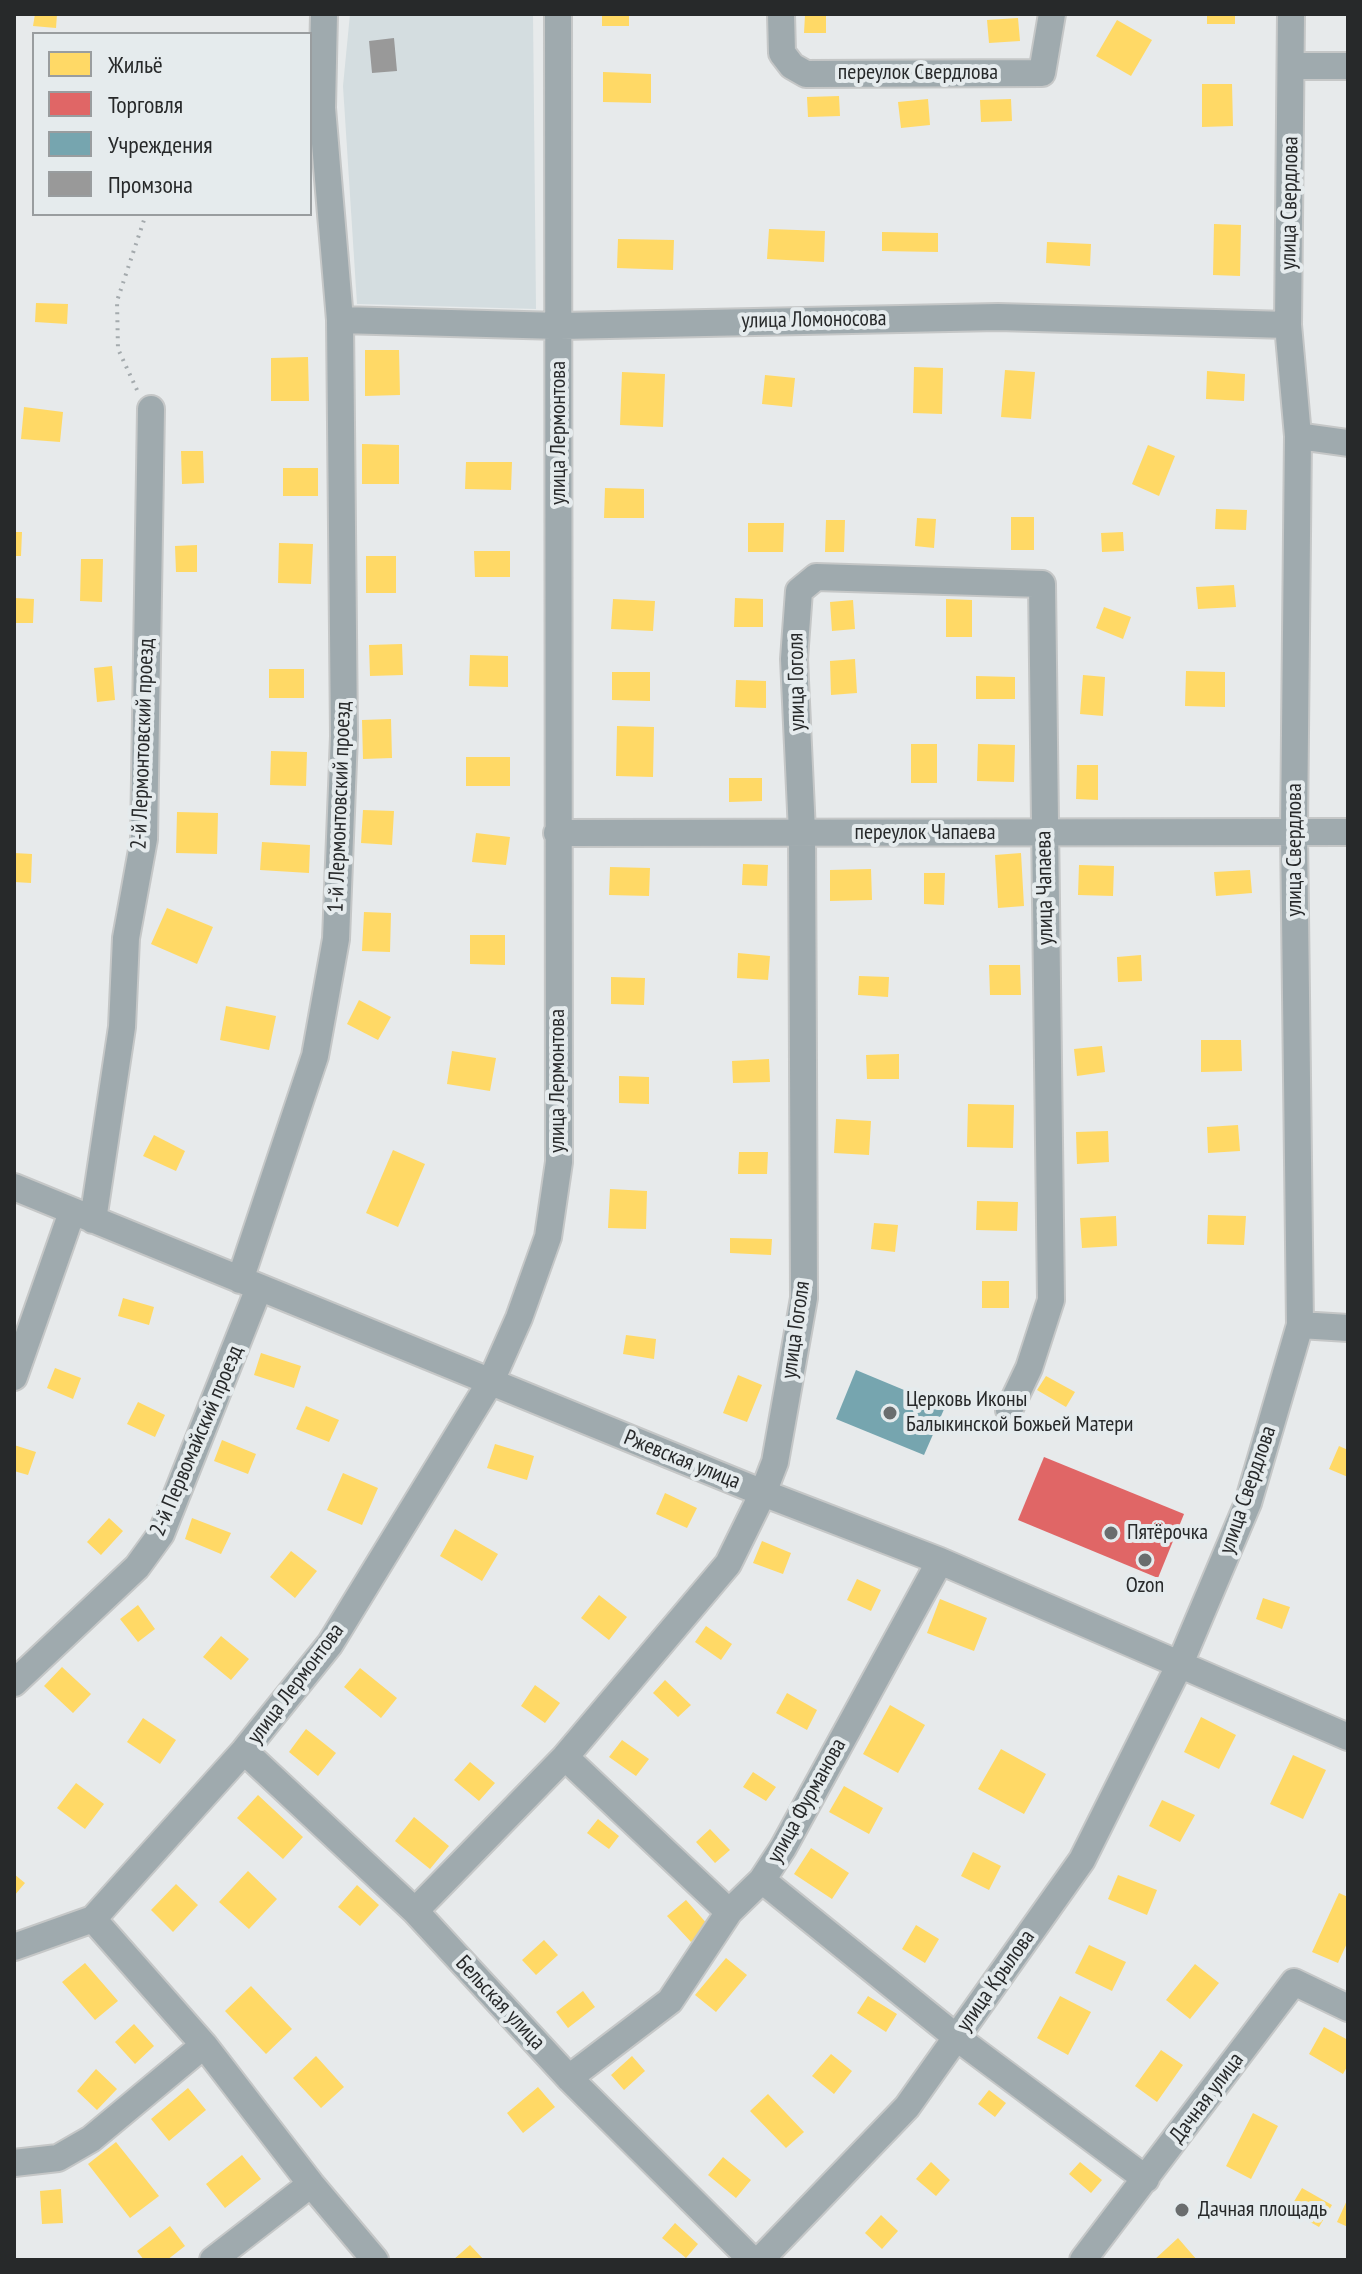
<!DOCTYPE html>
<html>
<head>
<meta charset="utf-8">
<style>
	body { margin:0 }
	#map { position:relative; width:1362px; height:2274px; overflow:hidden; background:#e7eaeb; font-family:"PT Sans Narrow",sans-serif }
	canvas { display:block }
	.frame { position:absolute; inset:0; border:16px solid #27292a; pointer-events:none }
	.legend { position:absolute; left:32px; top:32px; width:280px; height:184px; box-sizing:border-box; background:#e5ebed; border:2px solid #999d9f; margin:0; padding:10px 14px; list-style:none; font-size:24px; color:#27292a }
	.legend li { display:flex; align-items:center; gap:16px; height:40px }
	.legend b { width:40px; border:2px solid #999d9f }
</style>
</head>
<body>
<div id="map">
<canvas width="1362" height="2274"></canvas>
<div class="frame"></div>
<ul class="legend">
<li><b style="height:22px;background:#ffd966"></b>Жильё</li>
<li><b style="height:22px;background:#e06666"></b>Торговля</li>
<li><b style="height:22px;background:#76a5af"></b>Учреждения</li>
<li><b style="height:22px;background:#999"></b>Промзона</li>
</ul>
</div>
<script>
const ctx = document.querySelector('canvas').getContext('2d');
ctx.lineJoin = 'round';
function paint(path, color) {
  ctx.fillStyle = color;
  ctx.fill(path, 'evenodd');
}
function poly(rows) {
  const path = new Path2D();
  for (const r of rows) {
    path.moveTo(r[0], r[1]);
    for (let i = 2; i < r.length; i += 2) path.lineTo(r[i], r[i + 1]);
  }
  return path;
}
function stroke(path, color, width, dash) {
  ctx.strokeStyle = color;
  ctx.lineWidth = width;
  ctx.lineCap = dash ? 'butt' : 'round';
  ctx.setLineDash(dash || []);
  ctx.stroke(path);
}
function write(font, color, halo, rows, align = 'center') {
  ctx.font = font + ' "PT Sans Narrow",sans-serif';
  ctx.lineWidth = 8;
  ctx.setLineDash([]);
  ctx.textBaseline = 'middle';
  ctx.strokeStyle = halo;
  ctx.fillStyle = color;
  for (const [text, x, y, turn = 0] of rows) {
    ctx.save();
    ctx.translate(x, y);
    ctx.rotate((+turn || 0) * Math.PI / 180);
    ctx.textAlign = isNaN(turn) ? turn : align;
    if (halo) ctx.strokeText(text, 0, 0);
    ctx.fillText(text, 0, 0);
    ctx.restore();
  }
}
const built = poly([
	[350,14,533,14,536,309,357,304,343,86]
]);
const homes = poly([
	[35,14,57,14,56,28,33,26],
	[602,14,629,14,629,26,602,26],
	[1207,14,1235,14,1235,24,1207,24],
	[805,15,826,15,826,33,804,33],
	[1018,18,1020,41,989,43,987,20],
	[1117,20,1152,40,1131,76,1096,56],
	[603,72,651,74,651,103,603,102],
	[1202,84,1232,84,1233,126,1202,127],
	[839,96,840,116,808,117,807,97],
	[928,99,930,125,901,128,898,102],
	[1011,99,1012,121,981,122,980,100],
	[1214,224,1241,225,1240,276,1213,275],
	[769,229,825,231,824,262,767,259],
	[882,232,938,233,938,252,882,251],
	[618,239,674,240,673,270,617,268],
	[1047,242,1091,244,1090,266,1046,263],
	[36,303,68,304,67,324,35,322],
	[365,350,399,350,400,395,365,396],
	[308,357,309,401,271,401,271,358],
	[914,367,943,368,942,414,913,413],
	[1005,370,1035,372,1031,419,1001,417],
	[1207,371,1245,374,1244,401,1206,399],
	[622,372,665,374,663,427,620,425],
	[765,375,795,378,792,407,762,404],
	[24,407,63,412,60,442,21,439],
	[362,444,399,445,399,484,362,484],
	[1148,445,1175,456,1159,496,1132,484],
	[181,451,203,451,204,483,182,484],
	[466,462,512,462,511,490,465,489],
	[283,468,318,468,318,496,283,496],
	[605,488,644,489,644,518,604,518],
	[1216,509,1247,510,1246,530,1215,529],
	[1011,517,1034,517,1034,550,1011,550],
	[917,518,936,519,934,548,915,546],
	[826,520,845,520,844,552,825,552],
	[748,523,784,523,783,552,748,552],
	[14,532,22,532,21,556,14,556],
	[1123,532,1124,551,1102,552,1101,533],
	[279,543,313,544,311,584,278,583],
	[197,545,197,572,176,572,175,546],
	[474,551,510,551,510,577,475,577],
	[366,556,396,556,396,593,366,593],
	[81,559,103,559,102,602,80,601],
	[1234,585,1236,607,1198,609,1196,587],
	[14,598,34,599,33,623,14,623],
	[735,598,763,599,763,627,734,627],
	[613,599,655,601,653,631,611,629],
	[946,599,972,600,972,637,946,637],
	[853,600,855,629,832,631,830,602],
	[1104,607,1131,617,1123,639,1096,628],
	[402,644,403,675,370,676,369,645],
	[470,655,508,656,508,687,469,686],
	[855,659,857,693,831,695,830,661],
	[112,666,115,700,97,702,94,668],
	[269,669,304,669,304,698,269,698],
	[1186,671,1225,672,1225,707,1185,706],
	[612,672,650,672,650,701,612,700],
	[1083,675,1105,677,1103,716,1080,714],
	[976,676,1015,677,1015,699,976,699],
	[736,680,766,681,766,708,735,707],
	[391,719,392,758,363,759,362,720],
	[617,726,654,727,653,777,616,776],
	[911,744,937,744,937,783,911,783],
	[978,744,1015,745,1014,782,977,781],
	[271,751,307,752,306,786,270,785],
	[466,757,510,757,510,786,466,786],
	[1077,765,1098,765,1098,800,1076,799],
	[729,778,762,778,762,801,729,802],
	[363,810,394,811,392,845,361,843],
	[177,812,218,813,217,854,176,853],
	[476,833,510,837,506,865,472,862],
	[262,842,310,845,309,873,260,870],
	[14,853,32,854,31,883,14,882],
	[1021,853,1024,906,998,908,995,855],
	[743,864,768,865,767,886,742,885],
	[1079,865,1114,866,1113,896,1078,895],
	[610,867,650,868,649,896,609,895],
	[871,869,872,900,830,901,830,870],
	[1250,870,1252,893,1216,896,1214,872],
	[924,873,945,873,944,905,924,904],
	[167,908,213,927,197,964,151,944],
	[364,912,391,913,390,952,362,951],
	[470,935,505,935,505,965,470,964],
	[738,953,770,956,768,980,737,978],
	[1141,955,1142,981,1118,982,1117,957],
	[989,965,1020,965,1021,995,990,995],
	[859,976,889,977,888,997,858,995],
	[611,977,645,978,644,1005,611,1004],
	[359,1000,391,1017,378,1040,347,1024],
	[226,1006,276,1016,269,1050,220,1040],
	[1201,1040,1241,1040,1242,1071,1201,1072],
	[1102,1046,1105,1072,1077,1076,1074,1049],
	[452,1051,496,1058,490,1091,447,1084],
	[899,1054,899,1079,867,1079,866,1055],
	[769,1059,770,1082,733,1083,732,1061],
	[619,1076,649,1077,649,1104,619,1103],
	[968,1104,1014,1105,1013,1148,967,1147],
	[836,1119,871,1121,869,1155,834,1153],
	[1238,1125,1240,1151,1208,1153,1207,1127],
	[1108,1131,1109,1162,1077,1164,1076,1132],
	[154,1135,185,1151,176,1171,143,1156],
	[393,1150,425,1164,398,1227,366,1213],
	[739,1152,768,1152,767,1174,738,1174],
	[610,1189,647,1191,646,1229,608,1228],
	[977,1201,1018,1202,1017,1231,976,1230],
	[1208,1215,1246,1216,1244,1245,1207,1244],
	[1116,1216,1117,1246,1082,1248,1080,1218],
	[874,1223,898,1225,895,1252,871,1249],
	[730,1238,772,1239,771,1255,730,1253],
	[982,1281,1009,1281,1009,1308,982,1308],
	[123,1298,154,1307,149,1325,118,1316],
	[626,1335,656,1339,654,1359,623,1354],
	[261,1353,301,1366,294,1388,254,1375],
	[55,1368,81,1378,73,1399,47,1388],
	[738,1375,762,1385,747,1422,723,1413],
	[1046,1376,1075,1392,1066,1407,1037,1390],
	[138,1402,165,1415,155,1437,127,1424],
	[306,1406,339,1420,329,1442,296,1429],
	[222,1440,256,1454,248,1474,214,1461],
	[495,1444,534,1456,527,1480,487,1468],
	[14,1445,36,1452,28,1475,14,1471],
	[1339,1446,1348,1450,1348,1477,1329,1469],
	[343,1473,378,1488,362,1525,327,1510],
	[665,1493,697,1508,687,1528,656,1514],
	[109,1518,123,1531,101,1555,87,1542],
	[192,1518,231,1533,221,1554,185,1539],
	[455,1529,498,1554,482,1581,440,1556],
	[762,1541,791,1553,783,1574,753,1563],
	[291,1551,317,1571,295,1598,270,1577],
	[857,1579,881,1590,871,1611,847,1600],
	[599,1595,627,1617,609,1640,581,1618],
	[1263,1598,1290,1607,1282,1629,1256,1619],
	[940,1599,987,1618,974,1651,927,1633],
	[138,1605,155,1629,138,1642,120,1619],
	[706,1626,732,1644,721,1660,695,1642],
	[221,1636,249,1659,231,1680,203,1657],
	[62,1667,91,1694,73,1713,44,1686],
	[360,1668,397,1698,381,1718,344,1687],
	[665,1680,691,1705,678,1717,653,1693],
	[535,1685,560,1703,545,1723,521,1706],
	[787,1693,817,1710,807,1730,776,1713],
	[890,1705,925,1725,898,1773,863,1754],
	[1201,1717,1236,1735,1219,1769,1184,1752],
	[143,1718,176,1740,160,1764,127,1742],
	[306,1729,336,1753,318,1776,289,1752],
	[622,1740,649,1759,636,1776,609,1757],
	[1001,1749,1046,1774,1024,1814,978,1789],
	[1293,1755,1326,1770,1303,1819,1270,1804],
	[470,1762,495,1783,479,1801,454,1780],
	[753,1772,776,1787,766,1801,743,1787],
	[76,1783,104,1804,85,1829,57,1808],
	[844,1786,883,1808,869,1834,829,1812],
	[258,1795,303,1837,283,1859,237,1818],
	[1162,1800,1195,1815,1180,1842,1149,1826],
	[414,1817,449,1846,430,1869,395,1841],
	[598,1819,619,1836,609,1849,587,1833],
	[710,1829,730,1850,715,1863,696,1842],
	[811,1848,849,1873,832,1899,794,1874],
	[973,1852,1001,1866,989,1890,961,1876],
	[248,1871,277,1899,249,1929,219,1902],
	[14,1874,25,1883,14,1896],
	[1118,1875,1157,1890,1147,1915,1108,1899],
	[176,1884,198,1905,173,1932,151,1910],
	[357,1885,379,1905,360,1926,338,1907],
	[1339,1893,1348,1897,1348,1941,1338,1963,1312,1952],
	[686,1900,709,1926,691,1942,667,1916],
	[916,1925,939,1939,925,1963,902,1949],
	[544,1940,558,1955,536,1975,522,1960],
	[1089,1945,1126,1962,1112,1991,1075,1973],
	[726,1958,747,1975,716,2012,695,1995],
	[85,1963,118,2001,95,2020,62,1982],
	[1195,1964,1219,1983,1190,2019,1166,2000],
	[251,1986,292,2029,266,2054,225,2011],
	[583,1991,595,2007,568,2028,556,2012],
	[868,1996,897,2014,886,2032,857,2013],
	[1060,1996,1091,2012,1068,2055,1037,2038],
	[134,2024,154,2046,135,2064,115,2042],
	[1324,2027,1348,2040,1348,2065,1343,2074,1309,2054],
	[1161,2050,1183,2065,1157,2102,1135,2086],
	[831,2054,852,2071,834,2094,812,2076],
	[316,2056,344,2087,321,2108,293,2078],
	[632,2056,645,2071,624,2090,611,2075],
	[96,2069,117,2089,97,2110,77,2091],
	[538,2087,555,2107,523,2133,507,2113],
	[188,2088,206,2110,169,2141,151,2119],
	[989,2090,1006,2103,995,2117,978,2104],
	[768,2094,804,2132,786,2148,750,2111],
	[1253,2113,1278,2126,1251,2179,1226,2166],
	[116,2142,159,2196,130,2218,88,2164],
	[242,2155,261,2179,225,2208,206,2184],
	[723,2157,751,2180,736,2198,708,2175],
	[931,2162,950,2180,936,2196,916,2179],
	[1080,2162,1102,2180,1091,2193,1069,2174],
	[1302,2188,1332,2205,1319,2227,1289,2210],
	[61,2189,63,2223,42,2224,40,2191],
	[1348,2198,1348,2227,1337,2222],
	[881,2215,898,2231,882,2249,865,2233],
	[675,2223,698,2244,686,2258,662,2238],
	[170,2226,185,2246,167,2260,144,2260,137,2251],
	[1178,2238,1197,2260,1154,2260],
	[470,2245,484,2260,453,2260]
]);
const shops = poly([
	[1044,1457,1184,1514,1158,1578,1018,1520]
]);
const public = poly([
	[856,1370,945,1407,924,1455,836,1419]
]);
const industry = poly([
	[394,38,397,71,372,73,369,41]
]);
const path = poly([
	[137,390,118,349,117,301,146,214]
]);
const street = poly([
	[781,14,782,53,792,66,806,74,1042,73,1052,14],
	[1292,66,1348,66],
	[340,320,560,326,998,317,1288,325],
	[1298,436,1348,443],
	[557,833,1348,832],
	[14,1187,763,1493,940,1561,1348,1737],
	[93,1220,122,1027,126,938,144,839,151,409],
	[240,1280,315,1056,336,939,344,736,340,320,322,108,324,14],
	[1300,1325,1348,1328],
	[14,1377,72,1212],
	[14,1683,137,1567,161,1534,259,1288],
	[244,1751,415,1911,569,2078,752,2260],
	[565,1757,729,1912],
	[762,1880,956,2037,1146,2179],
	[415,1911,565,1757,728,1564,763,1493,775,1462,804,1298,802,832,794,659,799,591,816,577,1042,584,1051,1300,1029,1368,1009,1410],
	[93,1919,204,2045,311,2184,375,2260],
	[14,1947,93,1919,244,1751,330,1644,491,1381,519,1318,548,1237,559,1162,558,14],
	[569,2078,670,2001,729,1912,762,1880,783,1848,940,1561],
	[14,2163,58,2158,91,2139,204,2045],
	[213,2260,311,2184],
	[760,2260,907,2107,1082,1860,1179,1666,1248,1503,1300,1325,1294,831,1298,436,1288,325,1291,14],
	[1083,2260,1294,1982,1348,2008]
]);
const markers = [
	[890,1413,8,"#6a6d6e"],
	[1111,1533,8,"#6a6d6e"],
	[1145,1560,8,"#6a6d6e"],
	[1182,2210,8,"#6a6d6e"]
];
const streetNames = [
	["переулок Свердлова",918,73],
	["улица Свердлова",1290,203,-89],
	["улица Ломоносова",814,320,-1],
	["улица Лермонтова",559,433,-90],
	["улица Гоголя",797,682,-91],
	["2-й Лермонтовский проезд",143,744,-88],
	["1-й Лермонтовский проезд",340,807,-88],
	["переулок Чапаева",925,833],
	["улица Свердлова",1295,850,-90],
	["улица Чапаева",1045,888,-91],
	["улица Лермонтова",558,1081,-90],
	["улица Гоголя",796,1330,-82],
	["2-й Первомайский проезд",197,1441,-67],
	["Ржевская улица",682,1460,22],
	["улица Свердлова",1248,1490,-71],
	["улица Лермонтова",296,1684,-53],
	["улица Фурманова",807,1801,-61],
	["улица Крылова",996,1981,-55],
	["Бельская улица",500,2003,47],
	["Дачная улица",1207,2098,-53]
];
const poiNames = [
	["Церковь Иконы",906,1400],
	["Балыкинской Божьей Матери",906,1425],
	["Пятёрочка",1127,1533],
	["Ozon",1145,1586,"center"],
	["Дачная площадь",1198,2210]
];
paint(built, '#d4dde0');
paint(homes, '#ffd966');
paint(shops, '#e06666');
paint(public, '#76a5af');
paint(industry, '#999');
stroke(street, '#c5c7c7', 30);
stroke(path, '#a4aaad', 4, [2, 6]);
stroke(street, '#9faaae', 26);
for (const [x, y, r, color] of markers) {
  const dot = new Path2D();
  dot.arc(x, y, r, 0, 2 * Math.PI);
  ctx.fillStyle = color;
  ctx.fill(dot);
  stroke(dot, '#e5ebed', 3);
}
write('22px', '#27292a', '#e5ebed', streetNames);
write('22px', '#27292a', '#e5ebed', poiNames, 'left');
</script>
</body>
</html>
